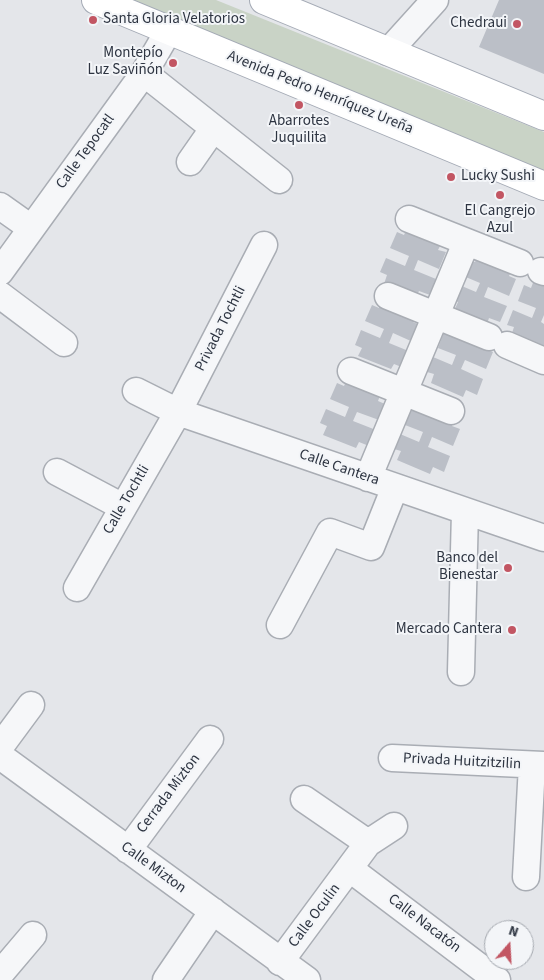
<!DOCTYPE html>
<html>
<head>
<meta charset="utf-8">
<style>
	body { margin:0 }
	#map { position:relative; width:544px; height:980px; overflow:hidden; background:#e4e6ea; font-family:"Source Sans 3",sans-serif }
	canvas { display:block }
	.north { position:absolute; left:484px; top:920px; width:50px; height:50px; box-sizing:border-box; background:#f3f5f8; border:1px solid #a4a8af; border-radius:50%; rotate:19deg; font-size:14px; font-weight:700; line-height:20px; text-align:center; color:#2d3441 }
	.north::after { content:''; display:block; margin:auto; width:18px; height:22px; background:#c25663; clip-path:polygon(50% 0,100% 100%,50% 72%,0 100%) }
</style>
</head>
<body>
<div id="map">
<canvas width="544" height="980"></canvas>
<div class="north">N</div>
</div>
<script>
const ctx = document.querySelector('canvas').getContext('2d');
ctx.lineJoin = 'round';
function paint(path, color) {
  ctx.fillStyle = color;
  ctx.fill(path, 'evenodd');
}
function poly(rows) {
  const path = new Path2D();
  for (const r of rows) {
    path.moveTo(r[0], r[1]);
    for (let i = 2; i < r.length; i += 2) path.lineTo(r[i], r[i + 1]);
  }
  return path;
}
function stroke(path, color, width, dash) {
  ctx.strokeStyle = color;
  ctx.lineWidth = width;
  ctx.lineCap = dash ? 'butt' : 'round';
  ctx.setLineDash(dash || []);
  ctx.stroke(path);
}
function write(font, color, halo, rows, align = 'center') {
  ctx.font = font + ' "Source Sans 3",sans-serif';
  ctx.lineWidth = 4;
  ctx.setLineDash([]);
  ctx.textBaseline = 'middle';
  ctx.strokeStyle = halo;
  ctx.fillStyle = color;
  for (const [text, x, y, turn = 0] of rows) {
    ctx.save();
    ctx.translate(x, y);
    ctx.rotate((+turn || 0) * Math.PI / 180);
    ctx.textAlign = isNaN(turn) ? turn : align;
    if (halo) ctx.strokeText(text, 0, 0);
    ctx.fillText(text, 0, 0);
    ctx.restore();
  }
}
const green = poly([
	[116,0,216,0,544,132,544,176]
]);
const building = poly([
	[499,0,544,0,544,74,479,47],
	[407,228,442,242,438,250,446,252,439,269,418,260,414,270,436,279,430,295,419,291,416,297,384,284,387,275,380,272,386,258,405,266,409,256,390,248,397,232,404,235],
	[478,255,512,269,509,276,516,279,509,296,488,287,484,297,507,306,500,322,489,318,487,324,454,311,458,302,451,299,457,284,476,292,480,283,461,275,468,259,475,262],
	[534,280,544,284,544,315,541,322,544,324,544,348,511,336,514,327,507,325,513,310,532,318,536,308,518,301,524,285,531,288],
	[382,300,416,314,413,322,420,325,413,342,393,333,389,343,411,352,404,368,394,364,391,369,358,356,362,348,355,345,361,330,380,338,384,329,365,321,372,305,379,308],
	[444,332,493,352,486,369,465,360,461,369,483,379,477,395,466,390,463,397,431,383,434,374,427,372,433,357,452,365,456,355,438,348],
	[347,379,381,393,378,401,385,404,379,420,357,412,353,421,376,430,369,446,359,442,356,448,323,435,327,426,320,423,326,409,345,417,349,407,330,399,337,383,344,386],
	[411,409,456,418,452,426,460,429,453,446,432,437,428,447,450,456,444,472,433,467,430,474,397,460,401,451,394,449,400,434,419,442,423,432,405,425]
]);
const minor = poly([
	[388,52,435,0],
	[144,73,279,180],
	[190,162,213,129],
	[0,206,31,228],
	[409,219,520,263],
	[541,271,544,272],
	[0,272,144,73,169,30],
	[0,295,64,343],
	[388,296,489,337],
	[507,345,544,361],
	[351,371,451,411],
	[136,391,178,412,544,538],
	[57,472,123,507],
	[368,478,466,243],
	[77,588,178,412,264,245],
	[280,625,330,532,371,547,395,487],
	[461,672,465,511],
	[0,747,31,705],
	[0,756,307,980],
	[392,758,544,765],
	[304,799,368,843],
	[128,850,210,739],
	[350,869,497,980],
	[526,877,532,765],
	[280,962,368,843,394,826],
	[0,974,33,935],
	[166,980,213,911]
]);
const major = poly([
	[96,0,544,186],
	[264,0,544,116]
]);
const markers = [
	[93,20,5,"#c25663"],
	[517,24,5,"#c25663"],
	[173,63,5,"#c25663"],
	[299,105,5,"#c25663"],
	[451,177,5,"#c25663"],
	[500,195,5,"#c25663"],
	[508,568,5,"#c25663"],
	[512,630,5,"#c25663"]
];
const poiNames = [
	["Santa Gloria Velatorios",103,20,"left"],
	["Chedraui",507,24],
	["Montepío",163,54],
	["Luz Saviñón",163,71],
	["Abarrotes",299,122,"center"],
	["Juquilita",299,139,"center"],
	["Lucky Sushi",461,177,"left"],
	["El Cangrejo",500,212,"center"],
	["Azul",500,229,"center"],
	["Banco del",498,559],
	["Bienestar",498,576],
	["Mercado Cantera",502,630]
];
const streetNames = [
	["Avenida Pedro Henríquez Ureña",320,93,22],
	["Calle Tepocatl",86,152,-54],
	["Privada Tochtli",221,329,-63],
	["Calle Cantera",339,468,19],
	["Calle Tochtli",127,500,-60],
	["Privada Huitzitzilin",462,762,3],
	["Cerrada Mizton",169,794,-53],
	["Calle Mizton",153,868,36],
	["Calle Oculin",315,916,-53],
	["Calle Nacatón",424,924,37]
];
paint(green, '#c9d3c6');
paint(building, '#bbbfc7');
stroke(minor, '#a9adb4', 29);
stroke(major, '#a4aab5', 30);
stroke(minor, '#f6f7f9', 26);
stroke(major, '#fff', 28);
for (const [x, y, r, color] of markers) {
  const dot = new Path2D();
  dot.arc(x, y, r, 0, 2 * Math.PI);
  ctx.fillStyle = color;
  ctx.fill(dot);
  stroke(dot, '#f3f5f8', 2);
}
write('15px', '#2d3441', '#f3f5f8', poiNames, 'right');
write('15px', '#2d3441', '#f3f5f8', streetNames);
</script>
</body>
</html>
